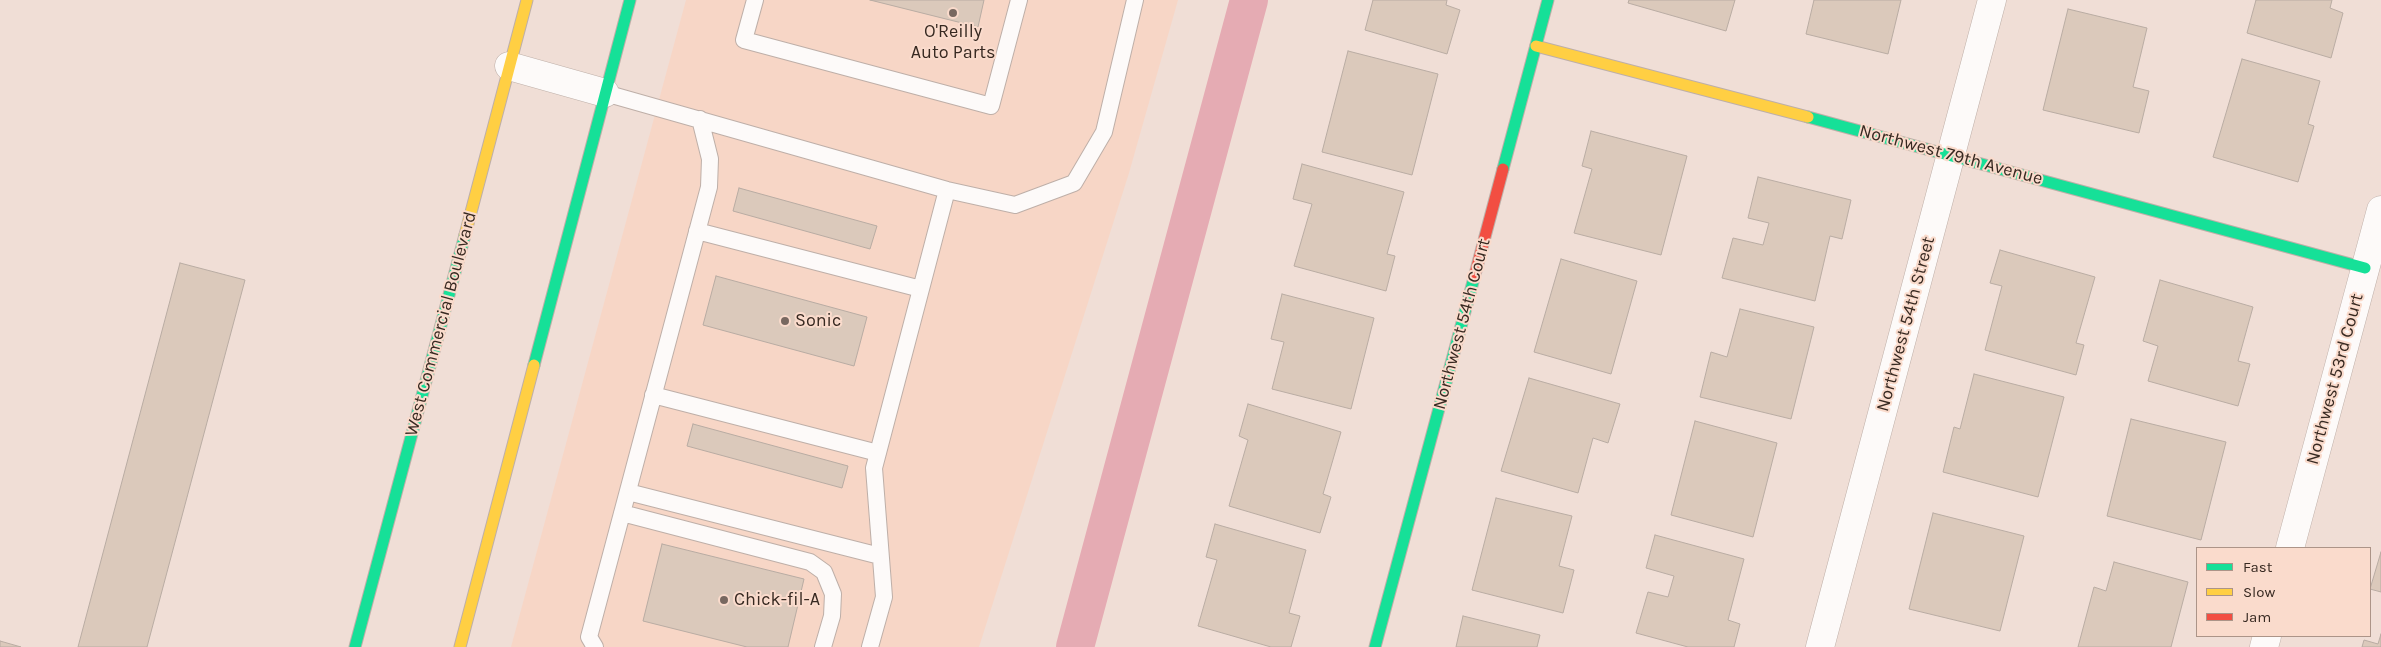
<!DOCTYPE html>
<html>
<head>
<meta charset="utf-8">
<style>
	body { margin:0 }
	#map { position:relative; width:2381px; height:647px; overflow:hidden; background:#f0ded6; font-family:Karla,sans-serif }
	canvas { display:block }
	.legend { position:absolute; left:2196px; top:547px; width:175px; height:90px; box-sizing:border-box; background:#fadbcc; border:1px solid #ac9488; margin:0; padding:6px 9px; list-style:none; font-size:15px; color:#372921 }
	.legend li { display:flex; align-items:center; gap:10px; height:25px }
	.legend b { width:25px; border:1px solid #ac9488 }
</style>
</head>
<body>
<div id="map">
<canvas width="2381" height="647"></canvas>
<ul class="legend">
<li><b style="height:6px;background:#16e098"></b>Fast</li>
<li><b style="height:6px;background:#ffcf43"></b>Slow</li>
<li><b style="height:6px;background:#f24e42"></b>Jam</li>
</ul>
</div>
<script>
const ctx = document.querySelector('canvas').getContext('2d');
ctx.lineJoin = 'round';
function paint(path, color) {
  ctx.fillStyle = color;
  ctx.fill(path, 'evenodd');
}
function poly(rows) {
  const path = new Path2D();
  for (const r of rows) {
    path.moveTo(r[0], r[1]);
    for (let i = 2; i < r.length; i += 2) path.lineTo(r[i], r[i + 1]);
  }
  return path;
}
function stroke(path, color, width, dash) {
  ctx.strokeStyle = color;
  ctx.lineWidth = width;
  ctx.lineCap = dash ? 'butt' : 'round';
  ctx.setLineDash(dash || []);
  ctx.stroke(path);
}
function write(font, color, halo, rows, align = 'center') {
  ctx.font = font + ' Karla,sans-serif';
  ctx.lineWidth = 4;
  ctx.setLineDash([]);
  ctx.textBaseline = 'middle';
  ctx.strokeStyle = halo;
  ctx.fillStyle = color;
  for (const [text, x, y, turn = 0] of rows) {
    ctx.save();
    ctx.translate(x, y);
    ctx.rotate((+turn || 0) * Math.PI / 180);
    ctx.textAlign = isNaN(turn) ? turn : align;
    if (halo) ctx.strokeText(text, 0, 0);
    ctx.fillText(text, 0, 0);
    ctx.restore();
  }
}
const built = poly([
	[686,0,1178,0,1129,173,979,647,511,647]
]);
const canal = poly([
	[1075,647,1249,0]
]);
const building = poly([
	[870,0,984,0,978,27,870,0],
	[1373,0,1447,0,1446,5,1460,10,1447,54,1365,30,1373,0],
	[1629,0,1735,0,1726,31,1628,3,1629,0],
	[1814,0,1901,0,1888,54,1806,34,1814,0],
	[2256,0,2332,0,2330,8,2343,13,2331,58,2247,33,2256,0],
	[2068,9,2147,28,2133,87,2149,91,2139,133,2043,110,2068,9],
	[1348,51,1438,74,1412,175,1322,152,1348,51],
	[2242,59,2320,81,2308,124,2314,126,2298,182,2213,157,2242,59],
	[1591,131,1687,156,1661,255,1574,233,1592,169,1582,166,1591,131],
	[1302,164,1404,192,1387,254,1395,256,1386,291,1294,266,1312,204,1293,199,1302,164],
	[1758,177,1851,200,1842,239,1830,236,1815,301,1722,278,1733,238,1763,245,1769,223,1748,218,1758,177],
	[739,188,877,226,870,249,733,211,739,188],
	[2000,250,2095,277,2076,343,2084,345,2076,375,1985,350,2002,286,1990,283,2000,250],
	[1561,259,1637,281,1611,374,1534,352,1561,259],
	[180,263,245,280,147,647,78,647,180,263],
	[716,276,867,317,854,366,703,325,716,276],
	[2160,280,2253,307,2238,361,2250,364,2238,406,2148,381,2158,346,2143,341,2160,280],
	[1282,294,1374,318,1351,409,1272,389,1284,342,1271,339,1282,294],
	[1740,309,1814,327,1791,419,1700,397,1711,352,1727,357,1740,309],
	[1974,374,2064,397,2038,497,1943,472,1954,427,1960,429,1974,374],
	[1529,378,1620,404,1608,443,1593,438,1578,493,1501,471,1529,378],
	[1248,404,1341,432,1323,494,1331,497,1320,533,1229,506,1248,440,1239,436,1248,404],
	[2131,419,2226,442,2201,540,2107,516,2131,419],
	[1695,421,1777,443,1753,537,1671,515,1695,421],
	[693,424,848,466,842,488,687,446,693,424],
	[1496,498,1572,516,1559,566,1574,570,1563,613,1472,590,1496,498],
	[1933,513,2024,536,2000,631,1909,609,1933,513],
	[1215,524,1306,550,1289,613,1300,616,1291,647,1271,647,1198,626,1217,560,1206,557,1215,524],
	[1655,535,1744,559,1728,620,1740,624,1734,647,1688,647,1636,633,1648,592,1668,597,1674,576,1646,568,1655,535],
	[662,544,804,579,788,647,747,647,643,621,662,544],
	[2381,552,2381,592,2370,589,2381,552],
	[2114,562,2188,582,2171,647,2078,647,2094,587,2106,591,2114,562],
	[1463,616,1540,635,1537,647,1456,647,1463,616],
	[2381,634,2381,647,2362,647,2364,640,2378,644,2381,634],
	[0,641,21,647,0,647,0,641]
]);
const lane = poly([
	[755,0,744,40,991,106,1019,0],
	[605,93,947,190,1015,205,1074,183,1104,132,1135,0],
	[697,231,921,289],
	[653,395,878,453],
	[628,492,880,556],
	[622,513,810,562,824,572,833,594,832,616,823,647],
	[595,647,589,637,709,187,710,159,700,119],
	[870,647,884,597,874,468,947,190]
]);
const street = poly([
	[509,66,605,93],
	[2290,548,2381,210],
	[1820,647,1992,0],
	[2264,647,2267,636]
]);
const fast = poly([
	[1808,117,2365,268],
	[1503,169,1548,0],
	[534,365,630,0],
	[355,647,465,235],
	[1375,647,1474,278]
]);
const slow = poly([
	[1536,46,1808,117],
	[465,235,527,0],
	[460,647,534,365]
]);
const jam = poly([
	[1474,278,1503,169]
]);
const markers = [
	[953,13,5,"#786860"],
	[785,321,5,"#786860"],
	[724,600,5,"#786860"]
];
const poiNames = [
	["O'Reilly",953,32,"center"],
	["Auto Parts",953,53,"center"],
	["Sonic",795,321],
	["Chick-fil-A",734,600]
];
const streetNames = [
	["Northwest 79th Avenue",1951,155,15],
	["West Commercial Boulevard",441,324,-75],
	["Northwest 54th Court",1462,324,-75],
	["Northwest 54th Street",1906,324,-75],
	["Northwest 53rd Court",2335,379,-75]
];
paint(built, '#f7d6c6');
stroke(canal, '#e5abb3', 38);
paint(building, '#dbc9bb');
stroke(building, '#b9aca3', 1);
stroke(lane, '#beafa8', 18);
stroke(street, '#beafa8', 29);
stroke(fast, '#beafa8', 13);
stroke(slow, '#beafa8', 13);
stroke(jam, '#beafa8', 13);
stroke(lane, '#fdfaf9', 16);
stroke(street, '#fdfaf9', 28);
stroke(fast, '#16e098', 11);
stroke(slow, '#ffcf43', 11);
stroke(jam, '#f24e42', 11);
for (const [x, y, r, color] of markers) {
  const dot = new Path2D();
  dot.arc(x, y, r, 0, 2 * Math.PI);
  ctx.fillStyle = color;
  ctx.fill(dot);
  stroke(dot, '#fadbcc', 2);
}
write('18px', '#372921', '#fadbcc', poiNames, 'left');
write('18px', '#372921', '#fadbcc', streetNames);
</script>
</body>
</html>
